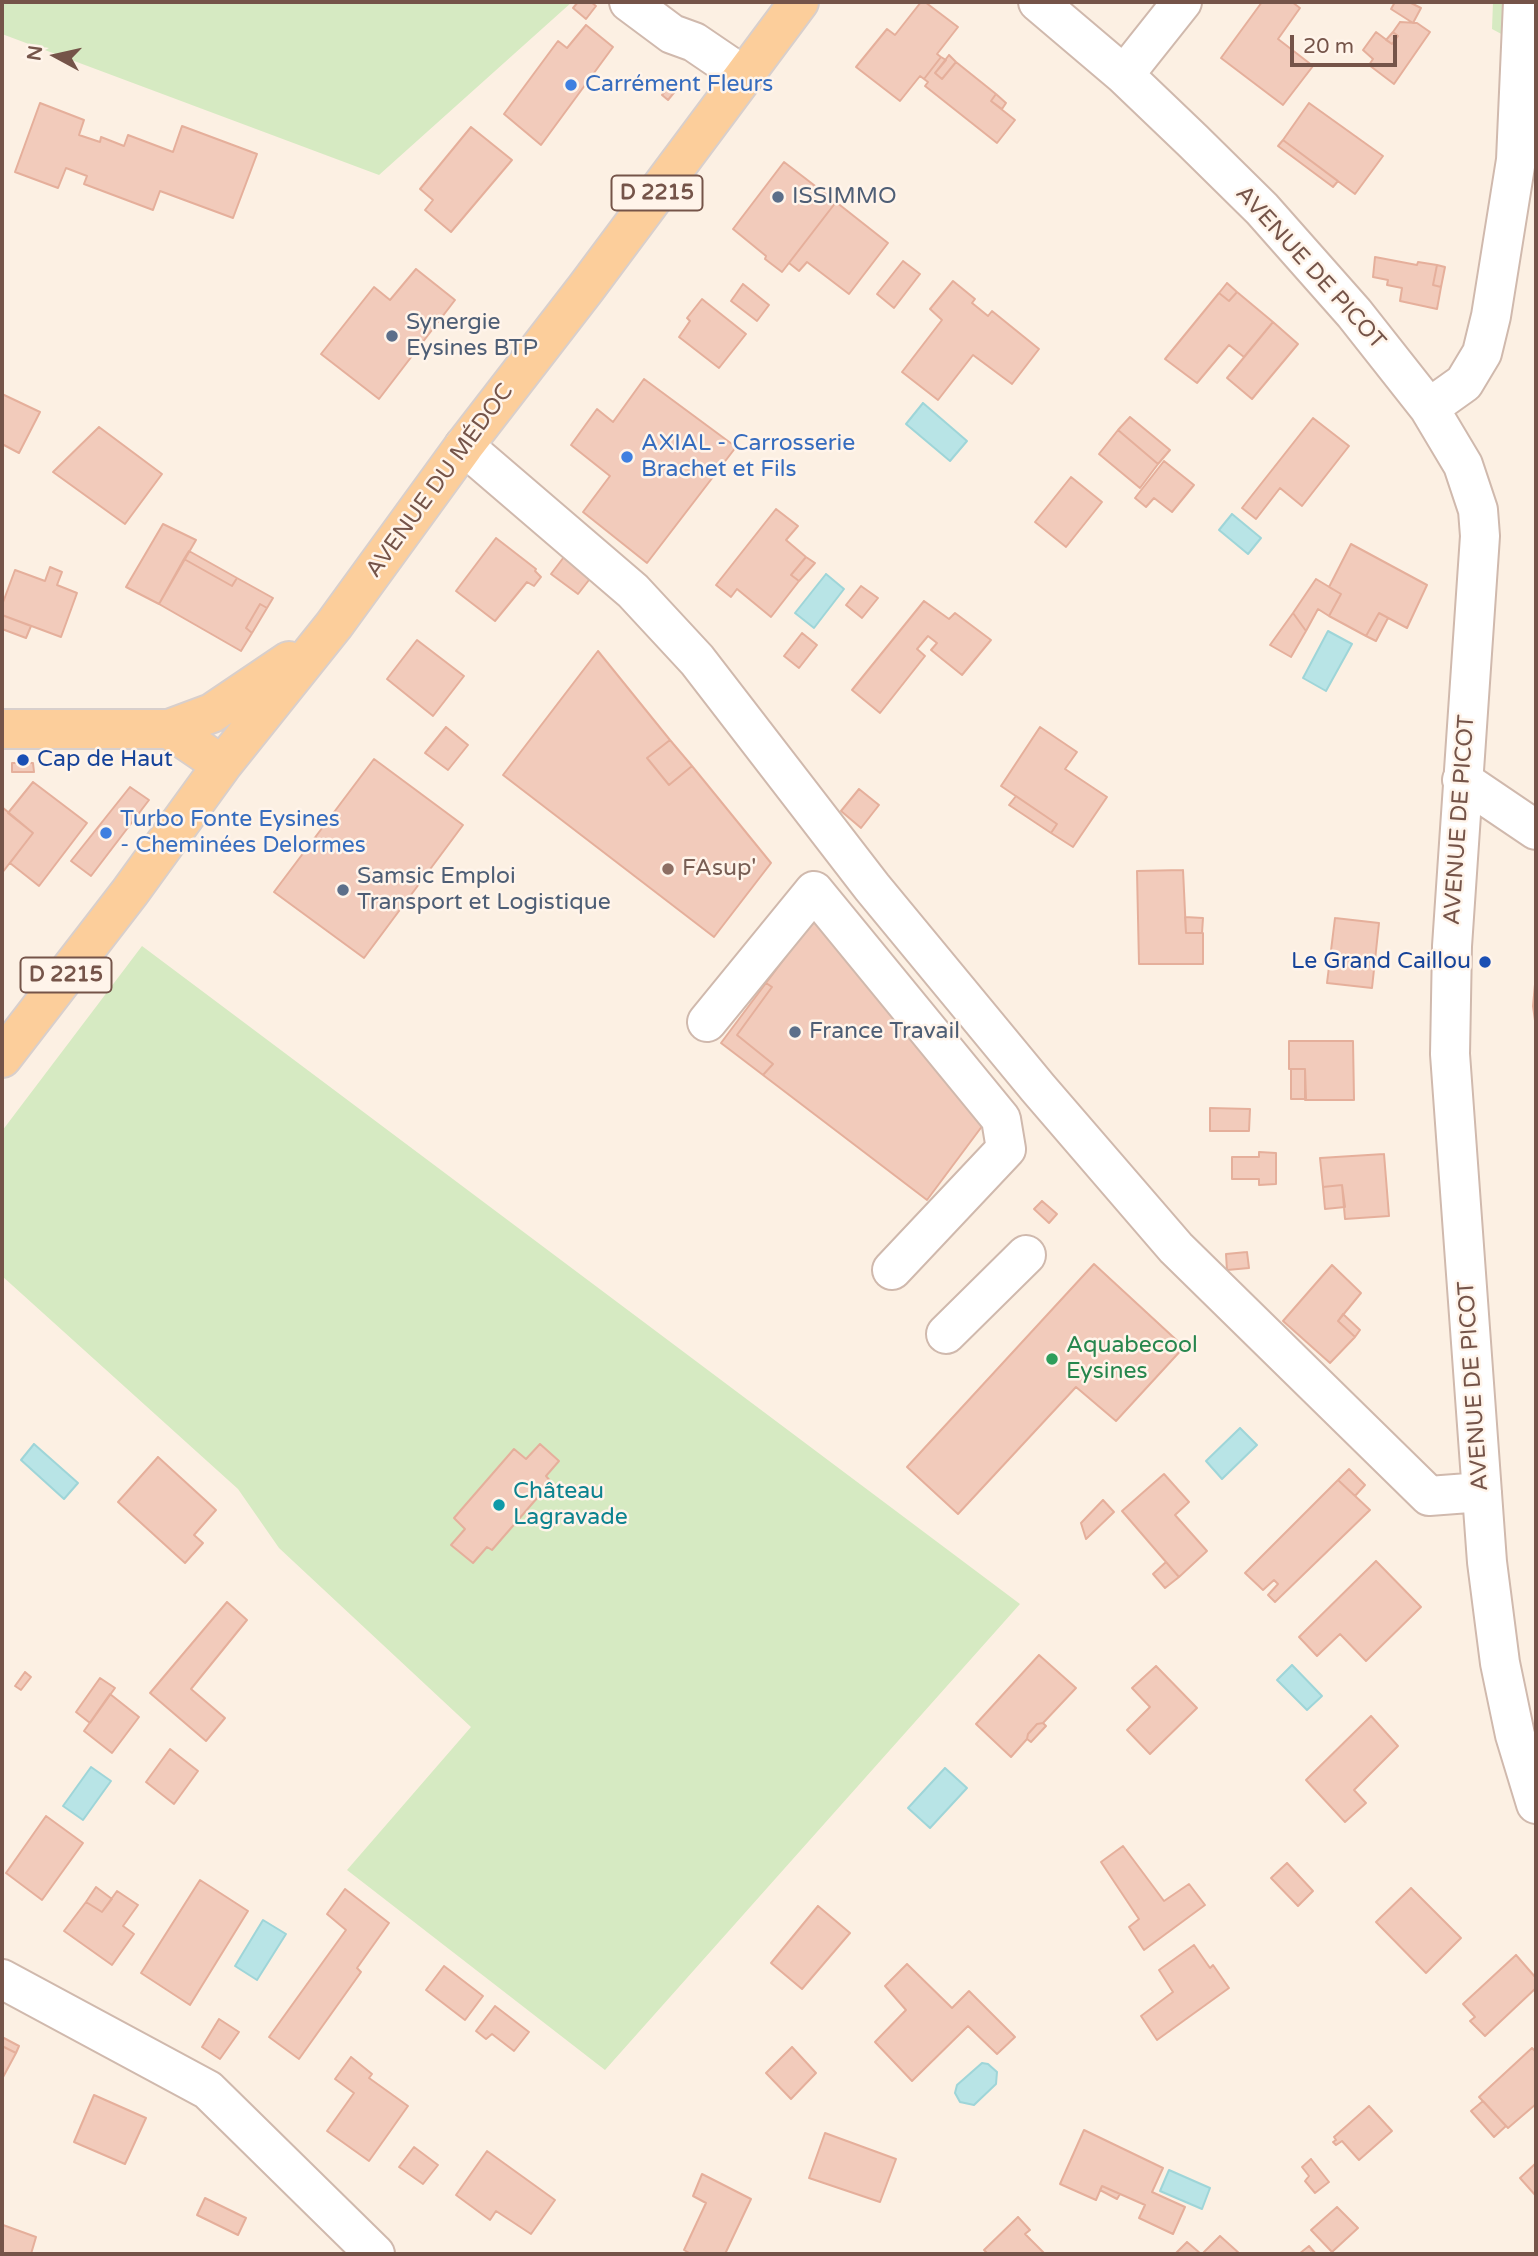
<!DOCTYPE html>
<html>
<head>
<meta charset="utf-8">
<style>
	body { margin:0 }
	#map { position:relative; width:1538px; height:2256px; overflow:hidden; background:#fcf0e3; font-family:"Varela Round",sans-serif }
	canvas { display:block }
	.frame { position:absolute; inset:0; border:4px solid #755449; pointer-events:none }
	.north { position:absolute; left:21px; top:21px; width:70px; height:70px; -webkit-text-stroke:5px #fff4ea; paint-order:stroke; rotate:278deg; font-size:19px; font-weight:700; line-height:28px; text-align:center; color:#755449 }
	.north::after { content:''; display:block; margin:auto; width:24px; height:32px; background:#755449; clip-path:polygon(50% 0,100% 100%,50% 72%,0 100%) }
	.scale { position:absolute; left:1290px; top:35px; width:107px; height:32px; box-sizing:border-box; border:4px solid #755449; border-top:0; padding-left:9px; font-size:21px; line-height:24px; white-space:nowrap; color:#755449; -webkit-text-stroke:5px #fff4ea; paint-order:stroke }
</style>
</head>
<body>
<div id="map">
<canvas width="1538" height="2256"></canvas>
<div class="frame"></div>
<div class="north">N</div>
<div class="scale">20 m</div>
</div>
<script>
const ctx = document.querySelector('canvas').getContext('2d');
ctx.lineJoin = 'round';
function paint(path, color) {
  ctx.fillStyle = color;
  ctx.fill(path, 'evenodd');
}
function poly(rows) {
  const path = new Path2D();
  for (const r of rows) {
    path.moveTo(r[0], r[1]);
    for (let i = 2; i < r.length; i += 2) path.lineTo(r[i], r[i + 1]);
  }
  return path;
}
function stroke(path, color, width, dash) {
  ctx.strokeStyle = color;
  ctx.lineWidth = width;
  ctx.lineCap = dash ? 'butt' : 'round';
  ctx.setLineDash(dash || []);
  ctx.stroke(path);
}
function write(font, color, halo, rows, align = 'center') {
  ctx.font = font + ' "Varela Round",sans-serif';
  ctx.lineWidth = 5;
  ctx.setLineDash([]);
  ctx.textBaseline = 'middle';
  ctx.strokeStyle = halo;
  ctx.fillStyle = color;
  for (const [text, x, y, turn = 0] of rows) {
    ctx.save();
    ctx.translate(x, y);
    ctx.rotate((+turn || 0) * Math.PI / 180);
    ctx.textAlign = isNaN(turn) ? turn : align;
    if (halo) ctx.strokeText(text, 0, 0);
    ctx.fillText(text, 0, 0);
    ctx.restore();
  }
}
const green = poly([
	[2,2,572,2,379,175,2,34],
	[1493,2,1508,2,1507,37,1492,29],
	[142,946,1020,1604,605,2070,347,1870,471,1727,279,1548,238,1489,2,1276,2,1131]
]);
const water = poly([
	[923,403,967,441,950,461,906,424,923,403],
	[1232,514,1261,538,1248,554,1219,530,1232,514],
	[826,574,844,589,814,628,795,613,826,574],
	[1328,631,1352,644,1326,691,1303,678,1328,631],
	[1240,1428,1257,1445,1222,1479,1206,1461,1240,1428],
	[34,1444,78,1483,64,1499,21,1460,34,1444],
	[1292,1665,1322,1696,1307,1710,1277,1680,1292,1665],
	[91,1767,111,1781,83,1820,63,1806,91,1767],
	[945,1768,967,1788,930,1828,908,1808,945,1768],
	[263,1920,286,1934,257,1980,235,1966,263,1920],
	[982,2063,988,2064,997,2072,996,2084,974,2105,960,2102,955,2093,957,2085,982,2063],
	[1169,2170,1210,2188,1202,2209,1160,2191,1169,2170]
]);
const building = poly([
	[578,2,591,2,596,6,586,19,573,8,578,2],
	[921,2,925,2,958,27,937,54,941,57,924,79,920,76,900,101,856,67,887,29,895,35,921,2],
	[1262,2,1292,2,1300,8,1278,39,1313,66,1283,105,1221,58,1262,2],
	[1395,2,1409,2,1421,8,1413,23,1391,9,1395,2],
	[1400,22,1417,23,1430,32,1394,84,1369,65,1373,59,1363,50,1376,32,1392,44,1398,36,1393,32,1400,22],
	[586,25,613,47,541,145,504,114,558,41,567,48,586,25],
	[1393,32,1398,36,1392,44,1386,40,1393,32],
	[949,55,956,62,942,79,935,73,949,55],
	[941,57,946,60,935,73,942,79,956,62,996,94,991,101,1015,120,997,143,925,86,928,82,924,79,941,57],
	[675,79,681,84,668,100,662,95,675,79],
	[996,94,1006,103,1002,109,991,101,996,94],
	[40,103,84,120,79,135,100,142,101,137,124,146,128,135,173,152,182,126,257,154,233,218,160,191,153,210,84,184,87,176,66,168,58,188,15,172,40,103],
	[1309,103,1383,156,1355,194,1283,140,1309,103],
	[471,127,512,160,451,232,425,210,433,200,420,189,471,127],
	[1283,140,1338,181,1333,187,1278,146,1283,140],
	[784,162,836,202,782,272,765,259,766,256,733,229,784,162],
	[836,202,888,243,849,294,807,262,799,271,789,263,836,202],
	[1375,257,1417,265,1418,262,1437,265,1433,285,1441,287,1437,309,1400,301,1402,288,1387,285,1388,280,1373,277,1375,257],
	[903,261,920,274,894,308,877,294,903,261],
	[1437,265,1445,267,1441,287,1433,285,1437,265],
	[416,269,455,300,379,399,321,354,374,287,390,300,416,269],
	[953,281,975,299,972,303,988,316,992,311,1039,349,1012,384,973,355,938,400,902,372,942,320,930,309,953,281],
	[1227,283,1237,292,1229,301,1219,293,1227,283],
	[743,284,769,305,757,321,731,301,743,284],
	[1237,292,1273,322,1244,357,1229,345,1197,383,1165,359,1219,293,1229,301,1237,292],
	[702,299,746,334,719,368,679,337,690,321,687,318,702,299],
	[1273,322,1298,344,1252,399,1227,378,1273,322],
	[644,379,736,447,647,563,583,512,610,476,571,445,597,409,613,422,644,379],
	[2,394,40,412,19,453,2,444,2,394],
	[1130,417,1170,450,1158,464,1118,430,1130,417],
	[1313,418,1349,446,1302,506,1280,488,1256,519,1242,508,1313,418],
	[99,427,162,474,125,524,53,472,99,427],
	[1118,430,1158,464,1140,488,1099,454,1118,430],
	[1164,461,1194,485,1172,512,1154,498,1146,507,1135,498,1164,461],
	[1071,477,1102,502,1066,547,1035,522,1071,477],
	[776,509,798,526,786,540,806,557,791,575,799,581,771,617,737,589,731,597,716,585,776,509],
	[163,524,196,540,159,604,126,587,163,524],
	[496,538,536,569,535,571,541,577,534,586,527,582,495,621,456,591,496,538],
	[1351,544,1427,585,1407,628,1379,613,1366,636,1329,616,1341,594,1329,587,1351,544],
	[570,549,596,571,578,594,551,574,570,549],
	[189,551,237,578,232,586,184,559,189,551],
	[806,557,815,563,799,581,791,575,806,557],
	[184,559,232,586,237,578,273,598,267,608,260,604,246,628,252,633,241,651,159,604,184,559],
	[50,567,62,572,57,585,77,593,61,637,2,615,2,605,15,570,45,581,50,567],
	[1316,579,1341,594,1329,616,1318,609,1306,631,1293,613,1316,579],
	[861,586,878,598,862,618,846,605,861,586],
	[924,601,949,619,955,613,991,640,962,675,931,650,937,643,928,636,917,649,925,656,880,713,852,690,924,601],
	[260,604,267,608,252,633,246,628,260,604],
	[1293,613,1306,631,1291,657,1270,645,1293,613],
	[1379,613,1388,618,1376,641,1366,636,1379,613],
	[2,615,31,626,26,638,2,629,2,615],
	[802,633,817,645,799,668,784,656,802,633],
	[417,640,464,676,433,716,387,679,417,640],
	[598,651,670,740,647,758,669,785,692,766,771,863,714,937,503,775,598,651],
	[446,727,468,745,448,770,425,753,446,727],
	[1040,727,1077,752,1065,769,1107,797,1073,847,1051,833,1057,824,1001,786,1040,727],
	[670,740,692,766,669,785,647,758,670,740],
	[374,759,463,825,364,958,274,892,374,759],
	[12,763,33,763,34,772,12,772,12,763],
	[33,782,87,823,39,886,10,863,33,833,8,813,33,782],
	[130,787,149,800,91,876,71,861,130,787],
	[859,789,879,805,861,828,841,811,859,789],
	[1016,796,1057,824,1051,833,1009,805,1016,796],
	[2,807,33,833,2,873,2,807],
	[1183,870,1186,933,1203,933,1203,964,1139,964,1137,871,1183,870],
	[1185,917,1203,918,1202,933,1186,933,1185,917],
	[815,918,983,1125,927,1200,763,1075,773,1064,737,1035,772,987,766,983,815,918],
	[1335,918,1379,923,1372,988,1327,983,1335,918],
	[1536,973,1536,1028,1533,1006,1536,973],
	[766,983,772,987,737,1035,773,1064,763,1075,721,1043,766,983],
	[1289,1041,1353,1041,1354,1100,1305,1100,1305,1069,1289,1069,1289,1041],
	[1291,1069,1305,1069,1306,1099,1291,1099,1291,1069],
	[1210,1108,1250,1109,1249,1131,1210,1131,1210,1108],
	[1259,1152,1276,1153,1276,1184,1259,1185,1259,1179,1232,1179,1232,1157,1259,1157,1259,1152],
	[1384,1154,1389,1216,1345,1219,1342,1185,1323,1187,1320,1158,1384,1154],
	[1342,1185,1345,1207,1325,1209,1323,1187,1342,1185],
	[1042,1201,1057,1214,1049,1223,1034,1209,1042,1201],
	[1247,1252,1249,1268,1227,1270,1226,1254,1247,1252],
	[1094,1264,1184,1347,1116,1421,1076,1387,958,1514,907,1467,1094,1264],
	[1332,1265,1361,1293,1338,1321,1355,1337,1330,1363,1283,1321,1332,1265],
	[1343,1314,1360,1330,1355,1337,1338,1321,1343,1314],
	[540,1444,559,1461,546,1476,551,1482,492,1550,487,1547,473,1563,451,1545,465,1529,454,1518,514,1449,526,1459,540,1444],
	[158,1457,216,1510,194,1535,203,1543,185,1563,118,1502,158,1457],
	[1349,1469,1365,1485,1355,1496,1338,1480,1349,1469],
	[1164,1474,1189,1502,1175,1515,1207,1551,1179,1577,1122,1511,1164,1474],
	[1338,1480,1370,1510,1275,1602,1268,1595,1278,1584,1274,1580,1263,1590,1245,1573,1338,1480],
	[1103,1500,1114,1512,1086,1539,1081,1523,1103,1500],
	[1376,1561,1421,1607,1366,1661,1340,1634,1317,1656,1299,1637,1376,1561],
	[1166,1562,1179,1577,1165,1588,1153,1574,1166,1562],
	[227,1602,247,1620,191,1689,225,1718,206,1741,150,1693,227,1602],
	[1039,1655,1076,1688,1043,1723,1037,1724,1028,1734,1027,1739,1011,1757,976,1724,1039,1655],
	[1156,1666,1197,1708,1150,1754,1127,1730,1150,1707,1132,1688,1156,1666],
	[25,1672,31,1677,21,1690,15,1686,25,1672],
	[100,1678,115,1688,90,1723,76,1712,100,1678],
	[110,1694,139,1717,112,1753,84,1731,110,1694],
	[1371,1716,1398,1746,1354,1790,1366,1803,1345,1822,1306,1780,1371,1716],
	[1043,1723,1046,1726,1031,1742,1027,1739,1028,1734,1037,1724,1043,1723],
	[170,1749,198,1771,174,1804,146,1782,170,1749],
	[46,1816,83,1843,42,1900,6,1873,46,1816],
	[1123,1846,1164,1901,1189,1884,1205,1905,1144,1950,1129,1927,1139,1919,1101,1862,1123,1846],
	[1287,1863,1313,1891,1298,1906,1271,1878,1287,1863],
	[200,1880,248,1911,190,2005,141,1973,200,1880],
	[96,1887,112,1899,102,1912,86,1902,96,1887],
	[1411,1888,1461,1938,1426,1973,1376,1922,1411,1888],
	[345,1889,389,1923,357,1968,361,1972,299,2059,269,2037,346,1930,327,1914,345,1889],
	[117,1891,138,1905,123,1926,134,1934,112,1965,64,1931,86,1902,102,1912,117,1891],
	[818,1906,850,1933,802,1989,771,1963,818,1906],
	[1194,1945,1210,1968,1213,1965,1229,1988,1157,2040,1141,2016,1173,1992,1159,1970,1194,1945],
	[1516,1955,1536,1978,1536,1988,1485,2036,1470,2021,1475,2017,1463,2004,1516,1955],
	[907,1964,952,2008,969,1991,1015,2037,997,2054,968,2026,912,2081,875,2042,906,2010,885,1986,907,1964],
	[444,1966,483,1996,465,2020,426,1990,444,1966],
	[495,2006,529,2032,514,2051,492,2034,486,2039,476,2031,495,2006],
	[219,2019,239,2032,220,2059,202,2047,219,2019],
	[2,2037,19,2046,16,2053,2,2046,2,2037],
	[2,2046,16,2053,2,2079,2,2046],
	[792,2047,816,2073,791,2099,766,2073,792,2047],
	[1532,2048,1536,2052,1536,2104,1508,2128,1479,2097,1532,2048],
	[351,2057,372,2074,369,2078,408,2106,369,2161,327,2131,354,2093,335,2079,351,2057],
	[94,2095,146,2118,125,2164,74,2142,94,2095],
	[1483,2101,1506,2126,1494,2137,1471,2111,1483,2101],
	[1369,2106,1392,2131,1359,2160,1342,2141,1336,2145,1333,2142,1336,2140,1334,2137,1369,2106],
	[1084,2130,1163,2168,1152,2192,1185,2207,1173,2234,1139,2218,1145,2205,1102,2186,1096,2200,1060,2184,1084,2130],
	[825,2133,896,2159,880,2202,809,2178,825,2133],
	[414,2147,438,2165,423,2184,399,2167,414,2147],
	[487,2151,555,2200,531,2234,496,2211,490,2220,456,2195,487,2151],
	[1311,2159,1329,2182,1315,2193,1305,2181,1309,2176,1302,2167,1311,2159],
	[1536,2163,1536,2196,1520,2178,1536,2163],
	[702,2174,751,2199,725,2254,691,2254,684,2250,706,2203,693,2196,702,2174],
	[1102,2186,1120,2194,1117,2199,1100,2190,1102,2186],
	[205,2198,246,2218,238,2235,197,2215,205,2198],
	[1337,2207,1358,2228,1332,2252,1311,2230,1337,2207],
	[1018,2217,1030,2230,1025,2234,1045,2254,988,2254,984,2250,1018,2217],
	[3,2225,36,2237,31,2254,2,2254,3,2225],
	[1220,2236,1240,2254,1202,2254,1220,2236],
	[1187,2242,1201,2254,1175,2254,1187,2242],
	[1309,2246,1316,2254,1299,2254,1309,2246]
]);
const minor = poly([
	[629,2,672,34,694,42,744,76],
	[1038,2,1124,75,1193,141,1262,209,1354,313,1429,408,1463,465,1478,510,1480,536,1452,946,1450,1054,1487,1562,1500,1663,1515,1735,1536,1804],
	[1124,75,1182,2],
	[1429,408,1464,383,1482,353,1491,316,1516,160,1523,2],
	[464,446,633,591,697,660,872,887,1038,1088,1176,1248,1429,1496,1482,1492],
	[1462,780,1536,830],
	[707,1022,814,891,1001,1119,1006,1149,892,1270],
	[946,1334,1026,1255],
	[2,1979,208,2090,375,2254]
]);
const major = poly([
	[2,729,169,729,222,765],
	[169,729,212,713,289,661],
	[2,1058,130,892,222,765,334,625,464,446,586,288,799,2]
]);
const markers = [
	[571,85,7,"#3f7fe0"],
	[778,197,7,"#5c6f8a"],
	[392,336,7,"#5c6f8a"],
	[627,457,7,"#3f7fe0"],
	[23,760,7,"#1a4fb4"],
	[106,833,7,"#3f7fe0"],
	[668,869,7,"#8d6e63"],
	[343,890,7,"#5c6f8a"],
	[1485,962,7,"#1a4fb4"],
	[795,1032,7,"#5c6f8a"],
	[1052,1359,7,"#2e9e5b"],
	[499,1505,7,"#0f9aa8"]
];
const shields = [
	[657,193,91],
	[66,975,91]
];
const shieldNames = [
	["D 2215",657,193],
	["D 2215",66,975]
];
const shopNames = [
	["Carrément Fleurs",585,85],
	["AXIAL - Carrosserie",641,444],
	["Brachet et Fils",641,470],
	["Turbo Fonte Eysines",120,820],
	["- Cheminées Delormes",120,846]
];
const serviceNames = [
	["ISSIMMO",792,197],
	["Synergie",406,323],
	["Eysines BTP",406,349],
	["Samsic Emploi",357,877],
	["Transport et Logistique",357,903],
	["France Travail",809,1032]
];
const streetNames = [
	["AVENUE DE PICOT",1310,268,48],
	["AVENUE DU MÉDOC",440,481,-54],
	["AVENUE DE PICOT",1460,820,-86],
	["AVENUE DE PICOT",1474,1386,-94]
];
const transitNames = [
	["Cap de Haut",37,760],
	["Le Grand Caillou",1471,962,"right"]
];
const educationNames = [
	["FAsup'",682,869]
];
const leisureNames = [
	["Aquabecool",1066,1346],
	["Eysines",1066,1372]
];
const cultureNames = [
	["Château",513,1492],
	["Lagravade",513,1518]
];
paint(green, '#d6eac2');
paint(water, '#b8e4e6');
stroke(water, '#9ed5d8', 2);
paint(building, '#f2cbbb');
stroke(building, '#e5af9b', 2);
stroke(minor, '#d0b9ad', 42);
stroke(major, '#d8cfcc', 42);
stroke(minor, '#fff', 38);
stroke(major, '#fcce9b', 38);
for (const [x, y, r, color] of markers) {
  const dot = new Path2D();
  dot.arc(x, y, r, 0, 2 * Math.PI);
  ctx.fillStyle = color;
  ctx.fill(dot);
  stroke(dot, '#fff4ea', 2.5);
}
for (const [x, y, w] of shields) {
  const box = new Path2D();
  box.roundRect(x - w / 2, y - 17.5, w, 35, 5);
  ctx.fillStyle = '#fff4ea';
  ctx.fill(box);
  stroke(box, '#755449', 2);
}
write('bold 21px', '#755449', null, shieldNames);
write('23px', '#366cbe', '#fff4ea', shopNames, 'left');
write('23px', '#4e5e75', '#fff4ea', serviceNames, 'left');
write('23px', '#755449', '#fff4ea', streetNames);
write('23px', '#164399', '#fff4ea', transitNames, 'left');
write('23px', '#785e54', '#fff4ea', educationNames, 'left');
write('23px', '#27864d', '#fff4ea', leisureNames, 'left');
write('23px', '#0d838f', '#fff4ea', cultureNames, 'left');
</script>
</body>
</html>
